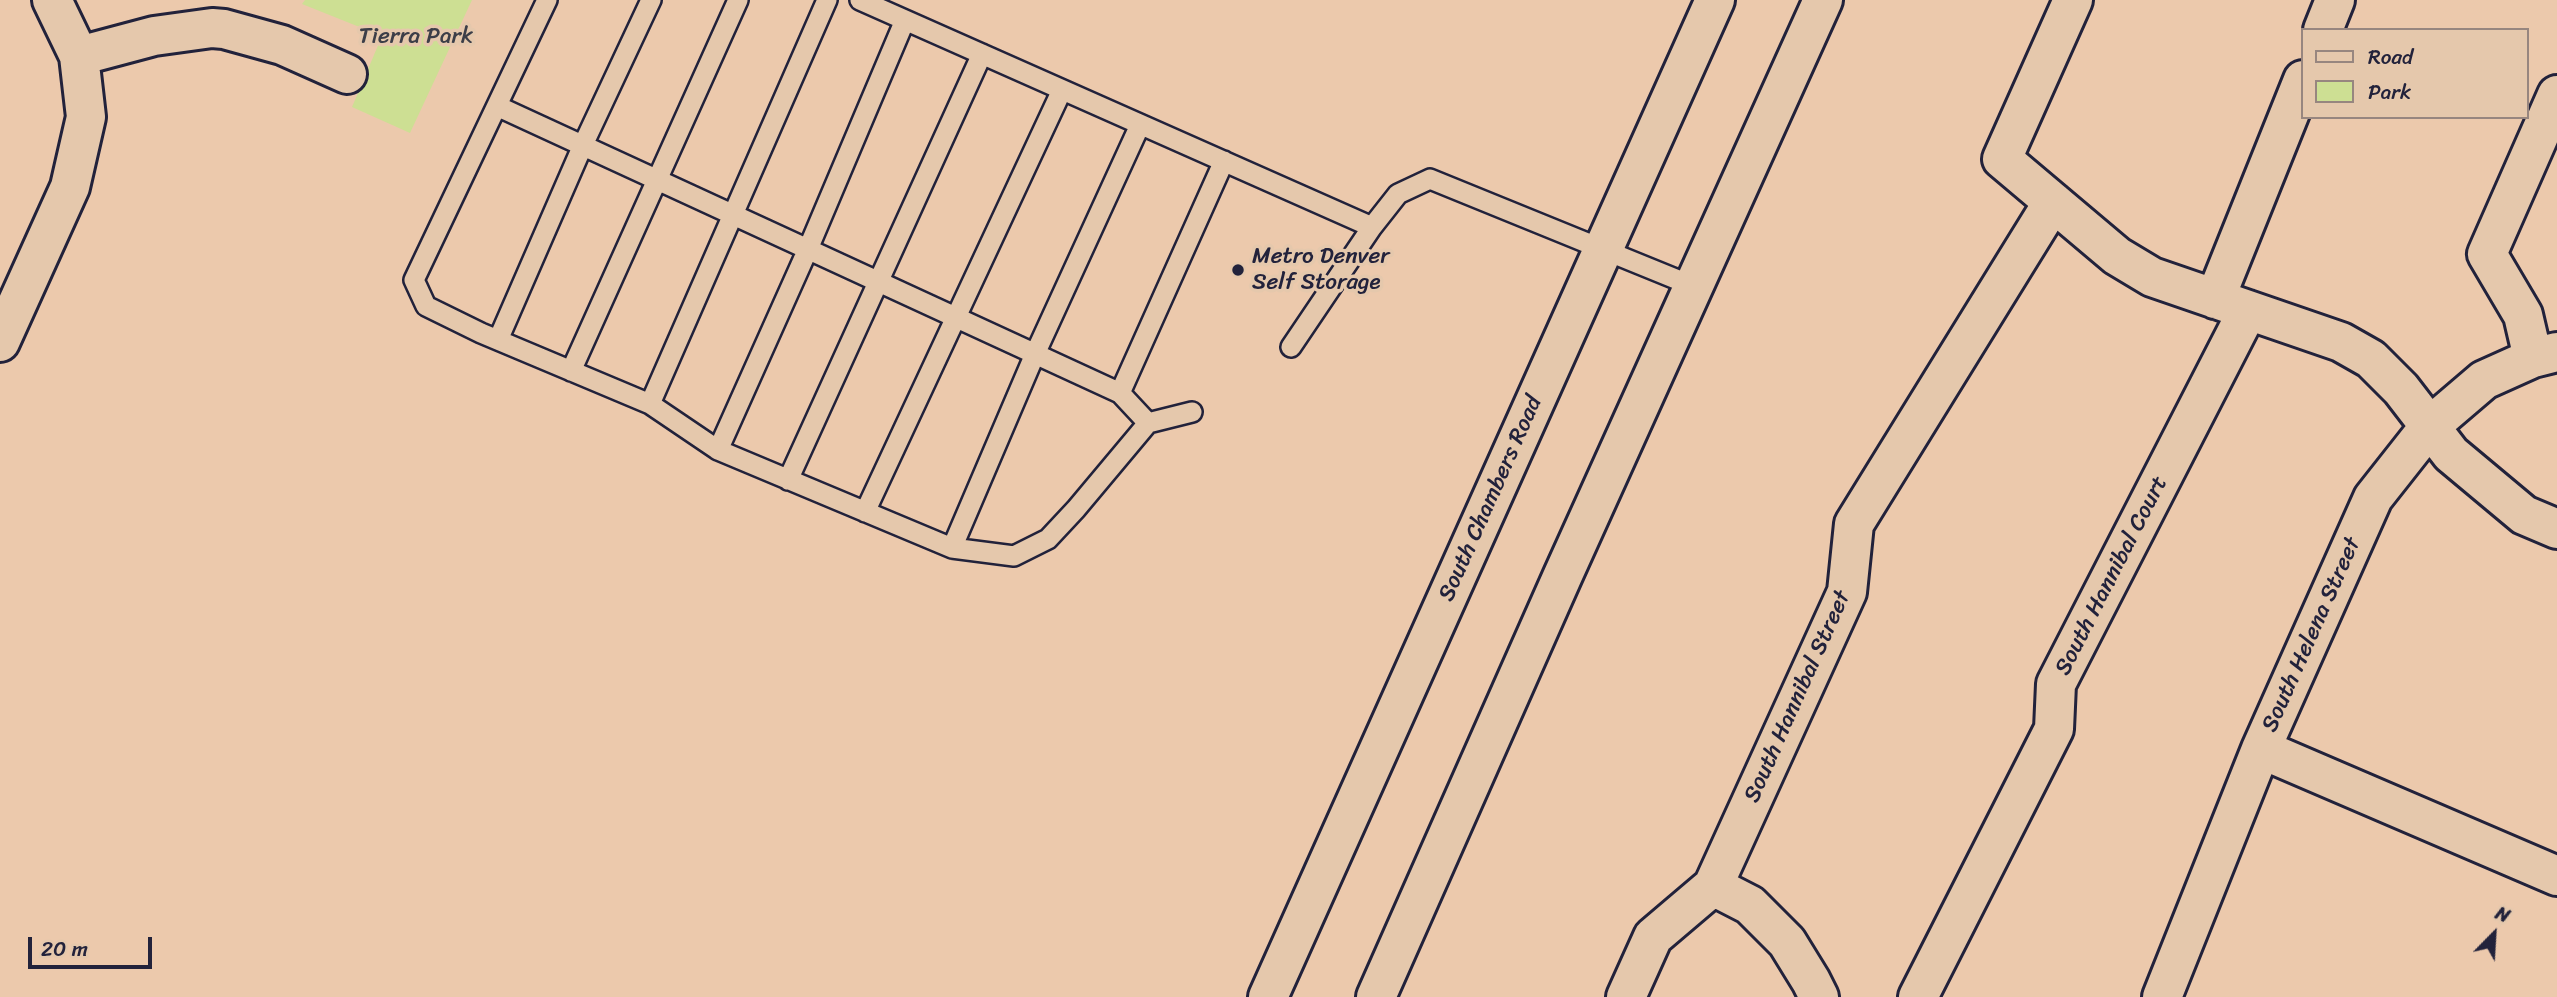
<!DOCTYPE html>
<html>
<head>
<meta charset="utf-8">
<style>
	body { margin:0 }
	#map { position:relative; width:2557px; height:997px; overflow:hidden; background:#ecc9ac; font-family:Sriracha,sans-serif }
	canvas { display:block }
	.legend { position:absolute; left:2301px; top:28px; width:228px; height:91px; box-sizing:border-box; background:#e5c8ac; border:2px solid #97867f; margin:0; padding:9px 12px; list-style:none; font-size:21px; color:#22223b }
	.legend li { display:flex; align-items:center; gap:14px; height:35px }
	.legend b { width:35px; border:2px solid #97867f }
	.north { position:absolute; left:2459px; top:899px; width:70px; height:70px; -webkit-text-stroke:5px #e5c8ac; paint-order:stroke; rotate:24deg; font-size:19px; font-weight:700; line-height:28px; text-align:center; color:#22223b }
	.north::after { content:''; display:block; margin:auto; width:24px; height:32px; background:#22223b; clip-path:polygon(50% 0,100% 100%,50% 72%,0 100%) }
	.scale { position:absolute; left:28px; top:937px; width:124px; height:32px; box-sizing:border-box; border:4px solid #22223b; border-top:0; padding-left:9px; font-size:21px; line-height:24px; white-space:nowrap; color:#22223b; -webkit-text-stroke:5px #e5c8ac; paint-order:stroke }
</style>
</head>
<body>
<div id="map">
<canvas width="2557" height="997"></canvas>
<ul class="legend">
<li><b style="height:9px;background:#e5c8ac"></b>Road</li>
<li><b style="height:19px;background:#cddf93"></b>Park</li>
</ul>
<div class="north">N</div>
<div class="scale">20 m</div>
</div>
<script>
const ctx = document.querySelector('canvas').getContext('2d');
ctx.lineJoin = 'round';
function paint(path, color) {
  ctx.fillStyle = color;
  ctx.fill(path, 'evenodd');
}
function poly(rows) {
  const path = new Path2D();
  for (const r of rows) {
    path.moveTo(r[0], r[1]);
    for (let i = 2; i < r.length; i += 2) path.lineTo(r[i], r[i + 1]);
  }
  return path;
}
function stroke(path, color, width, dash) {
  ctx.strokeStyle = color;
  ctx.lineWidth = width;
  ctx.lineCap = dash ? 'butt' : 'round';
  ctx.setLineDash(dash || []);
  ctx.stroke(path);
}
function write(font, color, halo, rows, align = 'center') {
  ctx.font = font + ' Sriracha,sans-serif';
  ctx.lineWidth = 7;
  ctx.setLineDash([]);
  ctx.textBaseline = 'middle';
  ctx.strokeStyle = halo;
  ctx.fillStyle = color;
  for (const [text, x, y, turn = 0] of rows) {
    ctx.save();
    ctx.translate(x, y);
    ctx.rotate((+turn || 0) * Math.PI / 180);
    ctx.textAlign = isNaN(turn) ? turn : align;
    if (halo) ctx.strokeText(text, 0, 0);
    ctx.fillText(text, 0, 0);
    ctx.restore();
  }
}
const green = poly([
	[305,0,472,0,410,133,352,107,382,36,302,4]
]);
const service = poly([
	[547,0,414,280,426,306,481,333,650,404,718,450,952,548,1014,556,1048,539,1076,509,1148,423,1192,412],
	[860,0,1372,227,1398,194,1430,179,1693,286],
	[497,106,1120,393],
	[498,340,583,145,651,0],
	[1291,347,1372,227],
	[571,371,738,0],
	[650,404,827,0],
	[1148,423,1120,393,1224,161],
	[718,450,808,249,905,20],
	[788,480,982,54],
	[865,512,1062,90],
	[952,548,1035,354,1140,125]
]);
const minor = poly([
	[2073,0,2002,159,2117,256,2152,277,2341,342,2371,359,2401,389,2451,454,2524,515,2557,529],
	[2323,30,2335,0],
	[79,56,154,36,212,28,224,29,282,45,347,74],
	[2215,299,2303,80],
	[0,342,70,187,86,117,79,56,52,0],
	[2533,358,2523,315,2487,254,2557,95],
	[2261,749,2557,876],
	[1713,886,1750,905,1787,942,1811,981,1819,997],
	[1626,997,1653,937,1713,886,1847,592,1854,524,2053,202],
	[1918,997,2054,729,2056,684,2248,310],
	[2162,997,2261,749,2373,498,2429,427,2484,380,2533,358,2557,352]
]);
const primary = poly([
	[1268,997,1715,0],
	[1376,997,1563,575,1823,0]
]);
const markers = [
	[1238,270,7,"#22223b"]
];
const parkNames = [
	["Tierra Park",416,37]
];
const poiNames = [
	["Metro Denver",1252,257],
	["Self Storage",1252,283]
];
const streetNames = [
	["South Chambers Road",1491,499,-66],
	["South Hannibal Court",2112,576,-63],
	["South Helena Street",2312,635,-66],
	["South Hannibal Street",1798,697,-66]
];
paint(green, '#cddf93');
stroke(service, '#22223b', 24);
stroke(minor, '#22223b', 44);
stroke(primary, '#22223b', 44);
stroke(service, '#e5c8ac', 19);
stroke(minor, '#e5c8ac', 38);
stroke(primary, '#e5c8ac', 38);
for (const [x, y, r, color] of markers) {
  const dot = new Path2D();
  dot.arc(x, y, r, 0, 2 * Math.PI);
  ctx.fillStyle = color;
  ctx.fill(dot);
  stroke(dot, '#e5c8ac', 2.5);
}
write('23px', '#3c3e48', '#e5c8ac', parkNames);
write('23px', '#22223b', '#e5c8ac', poiNames, 'left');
write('23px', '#22223b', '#e5c8ac', streetNames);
</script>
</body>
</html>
